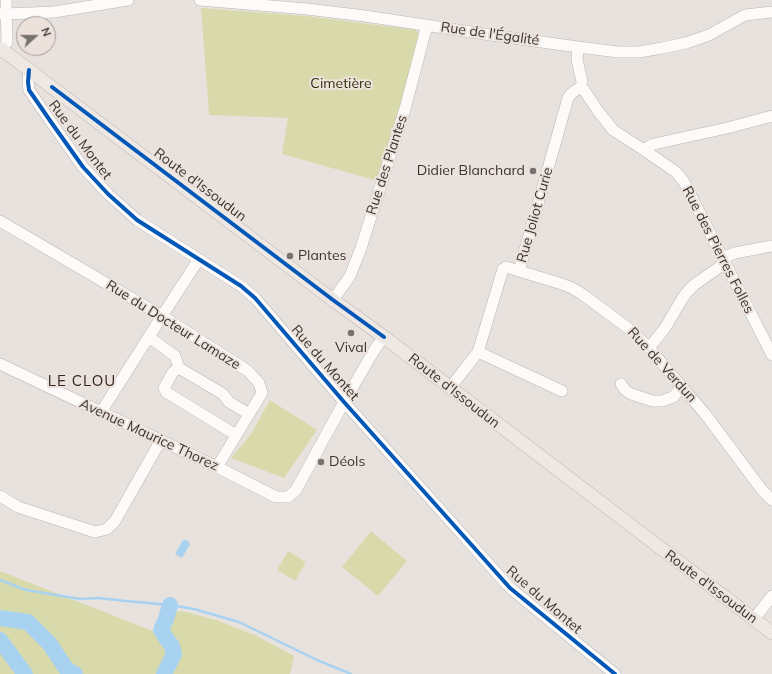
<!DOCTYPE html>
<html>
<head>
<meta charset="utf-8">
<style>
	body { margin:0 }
	#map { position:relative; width:772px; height:674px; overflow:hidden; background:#e8e2df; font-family:Mulish,sans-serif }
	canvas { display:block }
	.north { position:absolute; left:16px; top:16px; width:40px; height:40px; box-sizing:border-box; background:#ece1db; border:1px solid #a49c97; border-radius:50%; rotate:69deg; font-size:11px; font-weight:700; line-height:16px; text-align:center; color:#393532 }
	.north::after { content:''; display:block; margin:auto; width:14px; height:18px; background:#76726f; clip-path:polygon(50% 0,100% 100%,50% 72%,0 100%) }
</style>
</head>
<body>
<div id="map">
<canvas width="772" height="674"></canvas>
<div class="north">N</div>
</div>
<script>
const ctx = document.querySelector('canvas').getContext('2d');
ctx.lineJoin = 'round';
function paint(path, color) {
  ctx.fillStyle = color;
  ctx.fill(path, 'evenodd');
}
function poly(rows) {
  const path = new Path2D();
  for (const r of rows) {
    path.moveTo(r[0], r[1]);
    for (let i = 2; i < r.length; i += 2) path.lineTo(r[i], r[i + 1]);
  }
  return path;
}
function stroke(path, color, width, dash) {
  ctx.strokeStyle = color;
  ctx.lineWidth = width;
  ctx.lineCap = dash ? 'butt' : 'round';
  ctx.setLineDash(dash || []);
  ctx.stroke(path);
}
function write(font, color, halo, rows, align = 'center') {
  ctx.font = font + ' Mulish,sans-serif';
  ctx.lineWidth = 4;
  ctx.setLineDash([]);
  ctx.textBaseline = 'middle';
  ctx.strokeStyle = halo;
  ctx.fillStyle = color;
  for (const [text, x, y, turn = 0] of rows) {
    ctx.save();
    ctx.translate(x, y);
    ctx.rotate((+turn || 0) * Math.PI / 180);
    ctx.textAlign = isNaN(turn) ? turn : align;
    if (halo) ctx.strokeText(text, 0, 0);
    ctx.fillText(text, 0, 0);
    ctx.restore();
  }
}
const green = poly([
	[201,8,306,16,416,30,420,36,378,181,282,154,288,118,209,115],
	[270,400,317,430,284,478,231,458,251,434],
	[371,531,407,561,378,596,342,567],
	[288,551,306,562,295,581,277,570],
	[0,571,168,637,165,630,167,621,171,613,182,611,216,620,255,635,294,656,290,674,0,674]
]);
const water = poly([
	[183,540,187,540,190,544,182,558,175,554]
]);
const stream = poly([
	[0,580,26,590,80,599,98,598,126,601,170,605,194,609,239,622,317,660,351,674]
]);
const river = poly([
	[0,618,28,622,49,643,67,670,75,674],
	[0,640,25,674],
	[164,674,174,654,172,646,168,641,161,630,166,619,170,605]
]);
const minor = poly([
	[200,0,307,9,365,16,491,35,578,47,618,52,639,52,662,48,686,43,709,35,745,15,772,12],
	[0,14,6,14,54,12,128,0],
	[578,47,577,59,582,82],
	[0,52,7,42,6,0],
	[29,70,28,82,29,90,51,122,83,167,108,194,137,220,241,286,255,298,344,402,510,588,615,674],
	[584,90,598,111,613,130,644,150,676,172,684,182,772,355],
	[644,150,648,147,654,144,727,128,772,116],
	[0,221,162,316,248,371,259,383,262,393,217,467],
	[722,258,735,253,772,246],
	[519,271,562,284,572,288,582,294,628,328,649,348,706,415,762,490,772,500],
	[333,300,350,276,361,248,405,109,427,25],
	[149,337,175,356,179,368],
	[649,348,665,328,682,299,687,292,694,285,725,263],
	[478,352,562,391],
	[0,364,217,467,276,497,288,497,296,490,344,402,375,349,384,337],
	[621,384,625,390,631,394,653,401,662,401,673,397,682,387],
	[450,388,478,352,503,269,506,267,519,271,568,98,572,93,579,88],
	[101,412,162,316,199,259],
	[236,435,166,392,164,388,173,372,179,368,223,394,229,402,249,414],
	[0,496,18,507,95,532,107,529,115,521,161,440],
	[754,619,772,596]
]);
const major = poly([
	[0,48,333,300,384,337,772,633]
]);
const cycleway = poly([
	[29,70,28,82,29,90,51,122,83,167,108,194,137,220,241,286,255,298,344,402,510,588,615,674],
	[52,87,333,300,384,337]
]);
const markers = [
	[533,171,4,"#76726f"],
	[290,256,4,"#76726f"],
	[351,333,4,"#76726f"],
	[321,462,4,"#76726f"]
];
const streetNames = [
	["Rue de l'Égalité",490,34,8],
	["Rue du Montet",80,140,53],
	["Rue des Plantes",387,165,-72],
	["Route d'Issoudun",200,185,37],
	["Rue Joliot Curie",535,215,-74],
	["Rue des Pierres Folles",718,250,63],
	["Rue du Docteur Lamaze",173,325,32],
	["Rue du Montet",325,363,49],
	["Rue de Verdun",662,365,48],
	["Route d'Issoudun",454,391,38],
	["Avenue Maurice Thorez",149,435,25],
	["Route d'Issoudun",711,587,37],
	["Rue du Montet",544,600,41]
];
const parkNames = [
	["Cimetière",341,84]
];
const poiNames = [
	["Didier Blanchard",525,171,"right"],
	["Plantes",298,256],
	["Vival",351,348,"center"],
	["Déols",329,462]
];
const neighbourhoodNames = [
	["LE CLOU",82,381]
];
paint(green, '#d9daac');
paint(water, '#a8d2f0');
stroke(stream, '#a8d2f0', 2.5);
stroke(river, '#a8d2f0', 16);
stroke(minor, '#bab5b2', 12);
stroke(major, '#b6aaa3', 14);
stroke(minor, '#fcfbfa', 11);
stroke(major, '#eee8e4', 13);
stroke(cycleway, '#0057b8', 4);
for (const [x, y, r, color] of markers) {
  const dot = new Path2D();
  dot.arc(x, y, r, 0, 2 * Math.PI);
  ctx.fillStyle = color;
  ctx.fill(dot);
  stroke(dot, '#ece1db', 1.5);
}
write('14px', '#393532', '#ece1db', streetNames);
write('14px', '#30310b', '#ece1db', parkNames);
write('14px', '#393532', '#ece1db', poiNames, 'left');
ctx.letterSpacing = '1px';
write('15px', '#312924', '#ece1db', neighbourhoodNames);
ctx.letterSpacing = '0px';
</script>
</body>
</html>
